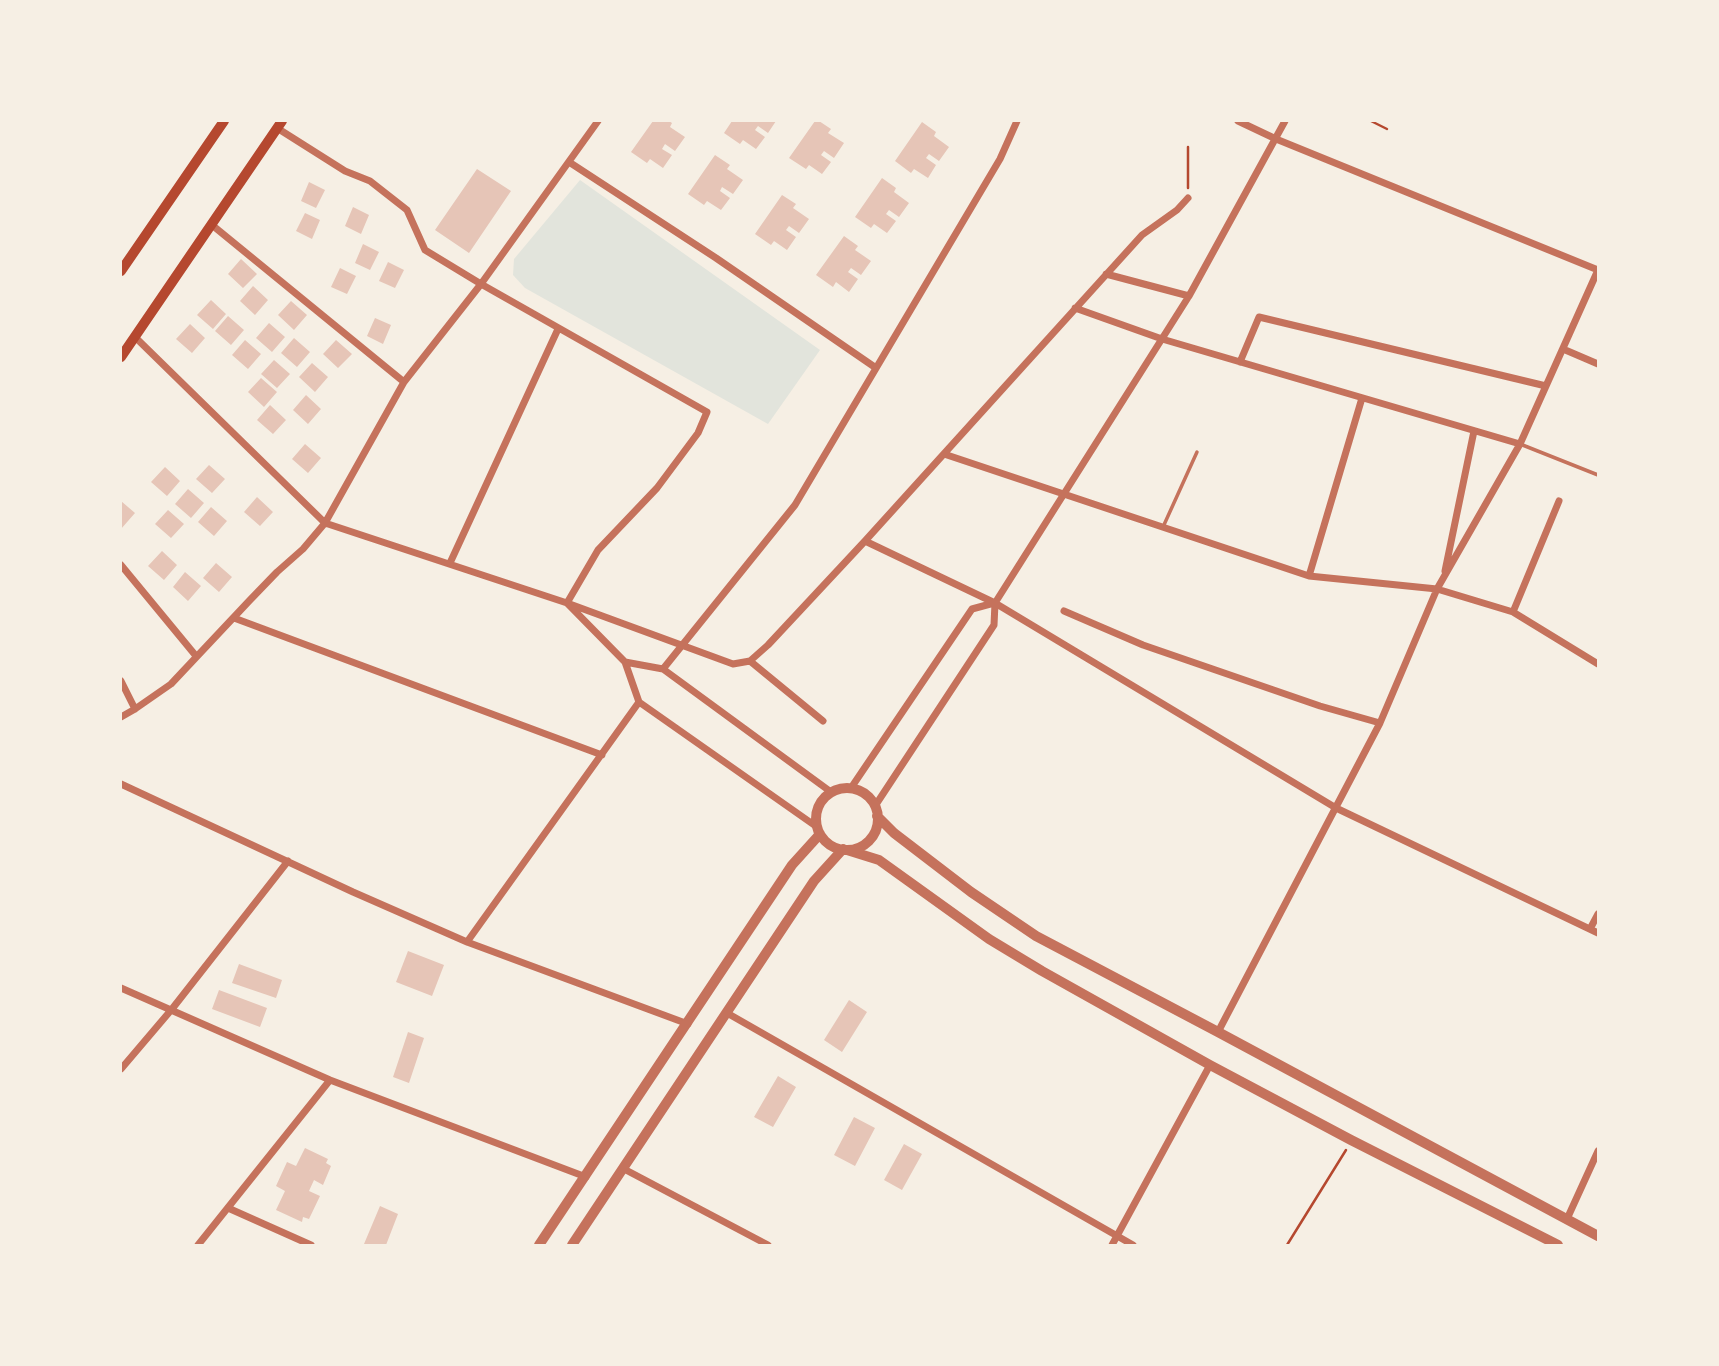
<!DOCTYPE html>
<html>
<head>
<meta charset="utf-8">
<style>
	body { margin:0 }
	#map { position:relative; width:1719px; height:1366px; overflow:hidden; background:#f6efe4; font-family:"PT Sans Narrow",sans-serif }
	canvas { display:block }
	.frame { position:absolute; inset:0; border:122px solid #f6efe4; pointer-events:none }
</style>
</head>
<body>
<div id="map">
<canvas width="1719" height="1366"></canvas>
<div class="frame"></div>
</div>
<script>
const ctx = document.querySelector('canvas').getContext('2d');
ctx.lineJoin = 'round';
function paint(path, color) {
  ctx.fillStyle = color;
  ctx.fill(path, 'evenodd');
}
function poly(rows) {
  const path = new Path2D();
  for (const r of rows) {
    if (r.length === 3) {
      path.moveTo(r[0] + r[2], r[1]);
      path.arc(r[0], r[1], r[2], 0, 2 * Math.PI);
      continue;
    }
    path.moveTo(r[0], r[1]);
    for (let i = 2; i < r.length; i += 2) path.lineTo(r[i], r[i + 1]);
  }
  return path;
}
function stroke(path, color, width, dash) {
  ctx.strokeStyle = color;
  ctx.lineWidth = width;
  ctx.lineCap = dash ? 'butt' : 'round';
  ctx.setLineDash(dash || []);
  ctx.stroke(path);
}
const green = poly([
	[580,180,820,350,768,424,525,288,513,275,514,259]
]);
const building = poly([
	[653,121,669,121,672,123,670,127,685,137,675,151,665,144,662,149,672,155,663,168,650,159,647,163,631,152],
	[732,121,776,121,768,133,758,126,755,130,765,137,756,149,743,140,740,144,724,133],
	[815,121,819,121,831,129,828,133,844,143,834,158,824,151,821,155,831,162,822,174,809,165,806,169,789,158],
	[922,122,936,132,934,136,949,147,939,161,929,154,926,158,936,165,928,178,914,169,911,173,895,161],
	[715,155,730,165,727,169,743,180,733,194,722,187,720,191,730,198,721,210,707,201,704,205,688,194],
	[477,169,511,191,469,253,435,230],
	[882,178,896,188,894,192,909,203,899,217,889,210,886,214,896,221,887,233,874,224,871,228,855,217],
	[309,182,325,190,316,208,301,201],
	[782,195,796,204,793,208,809,219,799,233,789,226,786,230,796,237,787,250,774,241,771,245,755,234],
	[353,207,369,215,361,234,345,226],
	[305,213,320,220,312,239,296,231],
	[844,236,858,246,855,250,871,261,861,275,851,268,848,272,858,279,849,292,836,282,833,287,816,275],
	[363,244,379,252,370,270,355,263],
	[241,259,257,274,243,288,228,274],
	[388,262,404,270,395,288,379,281],
	[340,268,356,276,347,294,331,287],
	[253,286,268,300,255,315,240,301],
	[211,300,226,314,213,329,197,315],
	[291,301,307,315,294,330,278,315],
	[228,316,244,330,231,345,215,331],
	[375,318,391,325,383,344,367,336],
	[269,323,285,337,272,352,256,338],
	[190,324,205,338,192,353,176,339],
	[294,338,310,352,297,367,281,353],
	[245,340,261,354,248,369,232,355],
	[336,340,352,354,338,368,323,354],
	[274,360,290,374,277,388,261,374],
	[312,363,328,377,315,392,299,377],
	[261,378,277,392,264,407,248,392],
	[306,395,321,409,308,424,293,410],
	[270,405,286,420,273,434,257,420],
	[305,444,321,458,308,473,292,459],
	[209,465,225,479,212,493,196,479],
	[165,467,180,481,167,496,151,482],
	[188,489,204,503,191,518,175,504],
	[257,497,273,512,260,526,244,512],
	[121,501,135,513,121,529],
	[211,507,227,521,214,536,198,522],
	[168,510,184,524,171,538,155,524],
	[162,551,177,565,164,580,148,566],
	[216,563,232,577,219,592,203,578],
	[185,572,201,586,188,601,173,587],
	[408,951,444,965,432,996,396,982],
	[239,964,282,980,276,998,232,983],
	[219,990,267,1008,260,1027,212,1009],
	[849,1000,867,1012,842,1052,824,1040],
	[408,1032,424,1038,409,1083,393,1077],
	[778,1076,796,1087,773,1127,754,1117],
	[854,1117,875,1128,855,1166,834,1155],
	[904,1144,922,1154,902,1190,884,1180],
	[305,1148,328,1159,326,1163,331,1166,323,1185,314,1180,309,1191,320,1196,309,1219,303,1217,302,1222,276,1210,285,1191,276,1186,287,1162,296,1166],
	[380,1206,398,1214,386,1245,368,1245,364,1244]
]);
const path = poly([
	[1371,121,1387,129],
	[1188,147,1188,188],
	[1287,1245,1346,1150]
]);
const service = poly([
	[1520,444,1598,475],
	[1163,527,1197,452]
]);
const minor = poly([
	[1238,121,1276,139,1598,270],
	[277,128,345,171,370,181,407,210,425,250,481,284,707,412,698,433,657,488,598,550,567,603,625,662,639,702,817,827],
	[569,162,716,258,876,368],
	[212,225,404,382],
	[1106,274,1189,296],
	[1075,308,1162,339,1520,444],
	[135,337,325,523,404,382,481,284,598,121],
	[1563,349,1598,364],
	[1240,362,1259,317,1546,386],
	[944,454,1309,576,1437,589,1513,612,1559,501],
	[865,541,995,603,1336,808,1598,933],
	[450,563,558,329],
	[121,565,196,656],
	[1445,571,1474,431],
	[1309,576,1362,398],
	[1064,611,1143,645,1320,706,1380,723],
	[1513,612,1598,664],
	[234,618,602,755],
	[750,661,823,721],
	[625,662,663,669,831,792],
	[663,669,795,505,1000,159,1017,121],
	[121,681,135,709],
	[121,717,135,709,171,684,250,600,277,572,303,549,325,523,567,603,733,664,750,661,768,645,865,541,1142,235,1177,210,1188,198],
	[121,784,353,892,467,942,688,1024],
	[851,788,972,609,994,603],
	[875,806,994,625,995,603,1189,296,1285,121],
	[1590,929,1598,914],
	[467,942,639,702],
	[121,988,330,1080,586,1177],
	[727,1013,1133,1245],
	[1218,1032,1380,723,1437,589,1520,444,1598,270],
	[121,1069,172,1009,288,861],
	[624,1169,768,1245],
	[228,1208,311,1245],
	[1567,1219,1598,1151],
	[198,1245,330,1080],
	[1112,1245,1210,1065]
]);
const tertiary = poly([
	[847,819,31],
	[877,816,894,833,971,892,1036,936,1218,1032,1598,1236],
	[847,850,879,860,989,939,1042,971,1210,1065,1351,1140,1558,1245],
	[539,1245,792,865,820,834],
	[572,1245,814,881,843,849]
]);
const secondary = poly([
	[121,271,224,121],
	[121,357,282,121]
]);
paint(green, '#e2e4dc');
paint(building, '#e6c5b7');
stroke(path, '#b5482f', 2.5);
stroke(service, '#c5725c', 3.5);
stroke(minor, '#c5725c', 7);
stroke(tertiary, '#c5725c', 10);
stroke(secondary, '#b5482f', 10);
</script>
</body>
</html>
